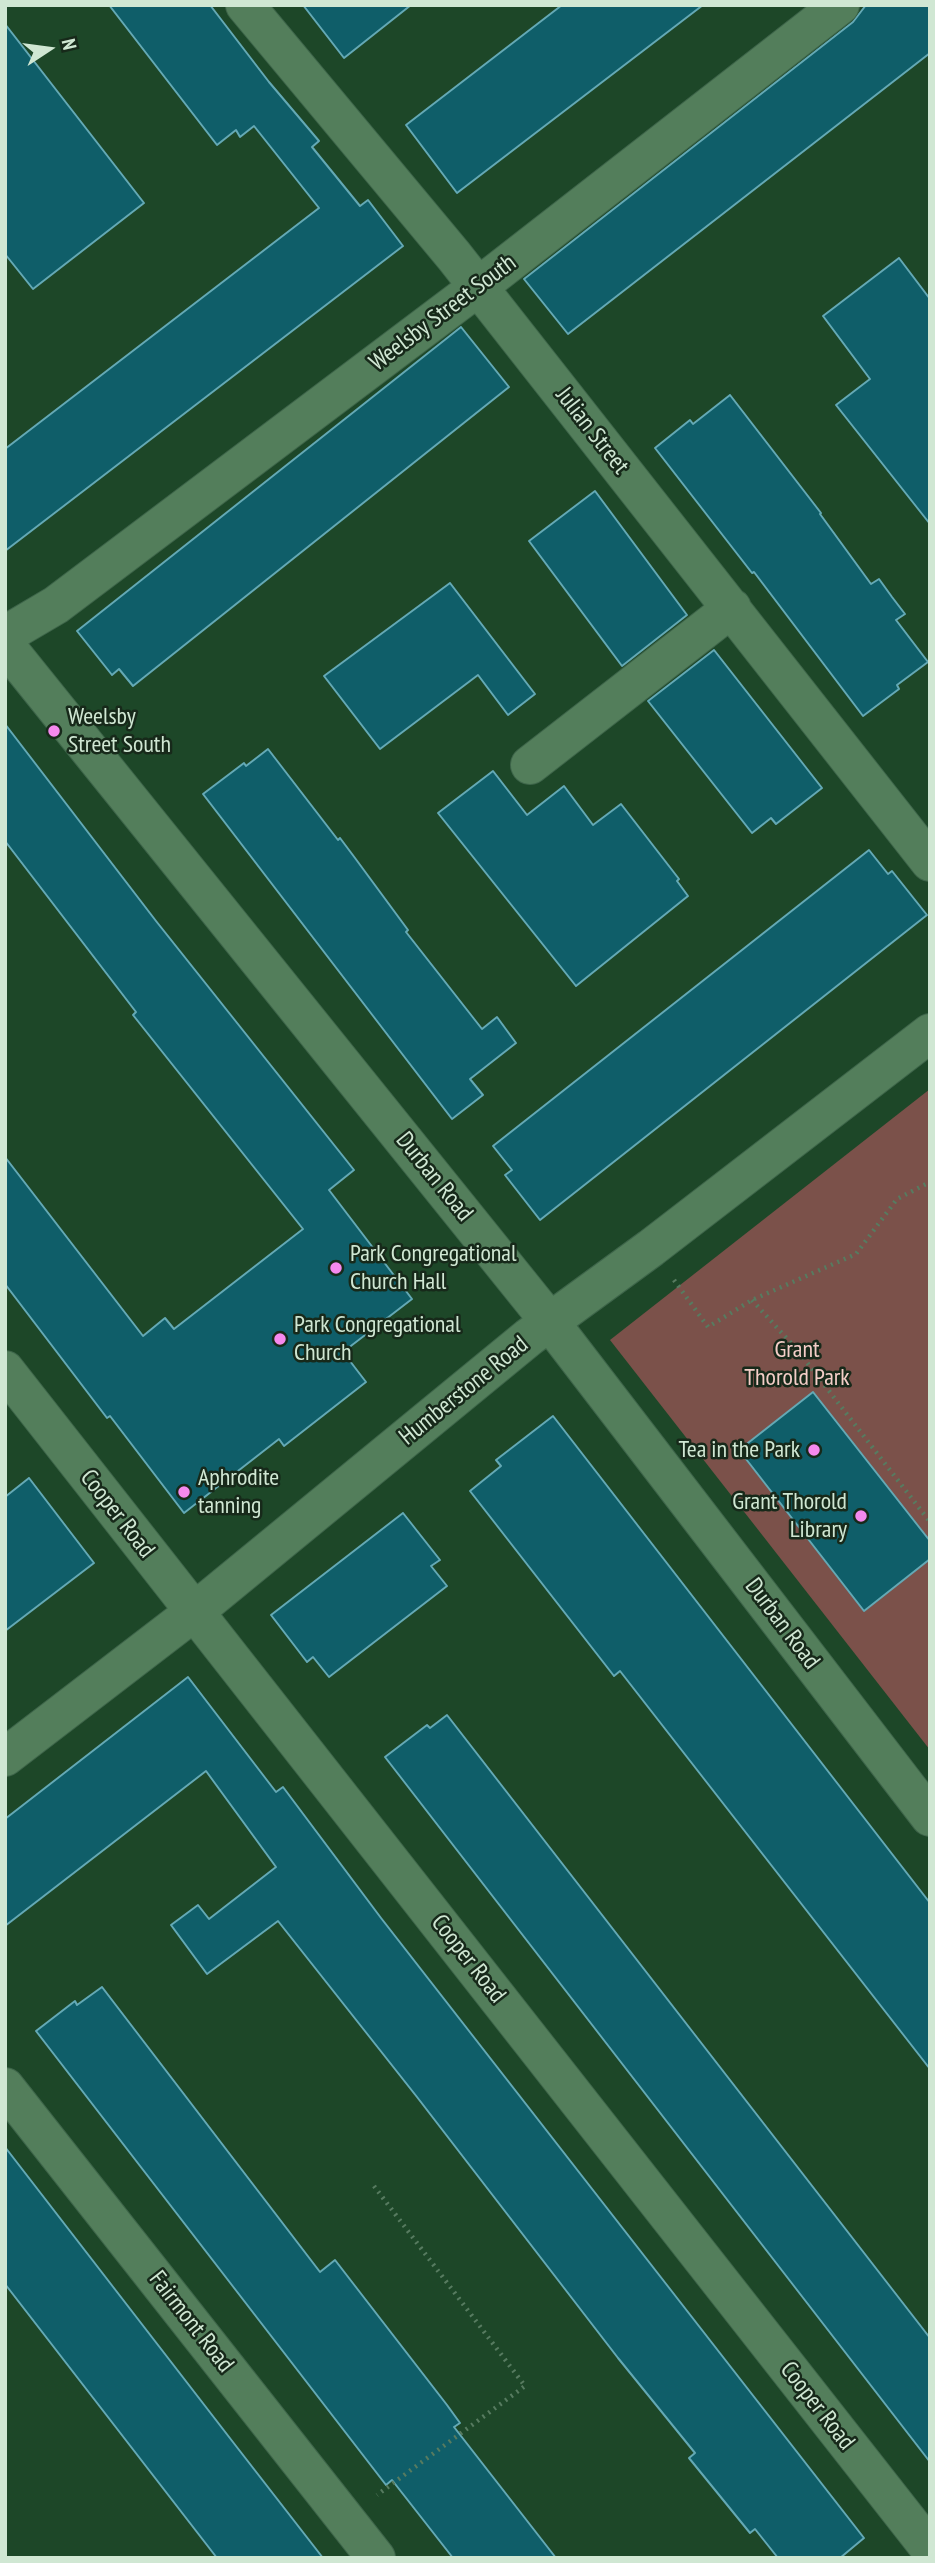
<!DOCTYPE html>
<html>
<head>
<meta charset="utf-8">
<style>
	body { margin:0 }
	#map { position:relative; width:935px; height:2563px; overflow:hidden; background:#1d4728; font-family:"PT Sans Narrow",sans-serif }
	canvas { display:block }
	.frame { position:absolute; inset:0; border:7px solid #d0e7d3; pointer-events:none }
	.north { position:absolute; left:14px; top:14px; width:70px; height:70px; -webkit-text-stroke:5px #17291a; paint-order:stroke; rotate:77deg; font-size:19px; font-weight:700; line-height:28px; text-align:center; color:#d0e7d3 }
	.north::after { content:''; display:block; margin:auto; width:24px; height:32px; background:#d0e7d3; clip-path:polygon(50% 0,100% 100%,50% 72%,0 100%) }
</style>
</head>
<body>
<div id="map">
<canvas width="935" height="2563"></canvas>
<div class="frame"></div>
<div class="north">N</div>
</div>
<script>
const ctx = document.querySelector('canvas').getContext('2d');
ctx.lineJoin = 'round';
function paint(path, color) {
  ctx.fillStyle = color;
  ctx.fill(path, 'evenodd');
}
function poly(rows) {
  const path = new Path2D();
  for (const r of rows) {
    path.moveTo(r[0], r[1]);
    for (let i = 2; i < r.length; i += 2) path.lineTo(r[i], r[i + 1]);
  }
  return path;
}
function stroke(path, color, width, dash) {
  ctx.strokeStyle = color;
  ctx.lineWidth = width;
  ctx.lineCap = dash ? 'butt' : 'round';
  ctx.setLineDash(dash || []);
  ctx.stroke(path);
}
function write(font, color, halo, rows, align = 'center') {
  ctx.font = font + ' "PT Sans Narrow",sans-serif';
  ctx.lineWidth = 5;
  ctx.setLineDash([]);
  ctx.textBaseline = 'middle';
  ctx.strokeStyle = halo;
  ctx.fillStyle = color;
  for (const [text, x, y, turn = 0] of rows) {
    ctx.save();
    ctx.translate(x, y);
    ctx.rotate((+turn || 0) * Math.PI / 180);
    ctx.textAlign = isNaN(turn) ? turn : align;
    if (halo) ctx.strokeText(text, 0, 0);
    ctx.fillText(text, 0, 0);
    ctx.restore();
  }
}
const green = poly([
	[930,1089,930,1750,610,1340]
]);
const building = poly([
	[109,5,210,5,269,82,319,141,312,147,360,206,368,200,403,246,5,551,5,449,319,208,254,126,240,137,236,130,217,145,109,5],
	[303,5,411,5,344,58,303,5],
	[562,5,703,5,457,193,406,125,562,5],
	[866,5,930,5,930,53,568,334,524,279,853,22,866,5],
	[5,24,144,203,33,289,5,254,5,24],
	[899,258,930,299,930,524,836,405,870,379,823,316,899,258],
	[461,327,509,387,133,686,119,669,112,675,77,631,461,327],
	[730,395,821,513,820,514,871,584,879,579,892,597,905,614,896,620,928,662,897,685,899,689,863,716,754,572,752,573,655,448,690,420,693,424,730,395],
	[595,491,687,615,622,666,529,541,595,491],
	[450,583,535,694,508,715,478,675,380,749,324,676,450,583],
	[714,650,822,788,776,824,771,818,752,833,648,701,714,650],
	[5,724,156,921,354,1170,329,1190,412,1299,343,1352,366,1382,284,1446,279,1439,184,1513,110,1416,107,1418,5,1284,5,1157,143,1336,165,1318,174,1329,303,1229,133,1015,136,1012,5,841,5,724],
	[268,749,338,840,340,838,355,858,408,930,406,932,482,1029,497,1017,516,1043,470,1079,483,1095,452,1119,203,794,244,763,246,766,268,749],
	[493,771,527,815,564,786,593,825,621,804,679,879,677,881,688,896,576,986,438,813,493,771],
	[869,850,888,874,892,871,927,915,540,1220,505,1175,512,1170,493,1146,869,850],
	[813,1392,930,1541,930,1559,864,1611,739,1450,813,1392],
	[553,1416,930,1903,930,2069,620,1671,614,1676,470,1491,501,1466,496,1460,553,1416],
	[29,1478,94,1563,5,1631,5,1497,29,1478],
	[403,1513,440,1560,431,1566,447,1586,329,1677,313,1657,307,1662,271,1615,403,1513],
	[188,1677,276,1792,283,1787,381,1918,864,2538,840,2558,778,2558,755,2529,750,2533,689,2458,695,2453,618,2358,417,2097,278,1921,207,1974,171,1925,198,1905,209,1919,276,1867,206,1771,5,1926,5,1819,188,1677],
	[447,1715,930,2338,930,2462,385,1757,427,1725,430,1728,447,1715],
	[102,1987,320,2272,335,2260,447,2405,460,2423,454,2427,556,2558,453,2558,392,2480,386,2485,36,2031,75,2001,77,2005,102,1987],
	[5,2147,236,2446,323,2558,217,2558,5,2284,5,2147]
]);
const path = poly([
	[674,1280,708,1327,752,1300,856,1254,897,1199,930,1182],
	[752,1300,799,1352,930,1522],
	[374,2186,525,2386,377,2495]
]);
const minor = poly([
	[245,5,454,256,930,862],
	[5,635,56,605,478,287,840,5],
	[5,645,550,1322,930,1817],
	[530,765,732,608],
	[5,1370,930,2549],
	[5,1757,194,1612,529,1337,651,1248,930,1033],
	[5,2087,376,2558]
]);
const markers = [
	[54,731,7,"#f589ee"],
	[336,1268,7,"#f589ee"],
	[280,1339,7,"#f589ee"],
	[814,1450,7,"#f589ee"],
	[184,1492,7,"#f589ee"],
	[861,1516,7,"#f589ee"]
];
const streetNames = [
	["Weelsby Street South",443,313,-37],
	["Julian Street",592,431,52],
	["Durban Road",434,1177,51],
	["Humberstone Road",464,1391,-39],
	["Cooper Road",117,1514,52],
	["Durban Road",782,1624,53],
	["Cooper Road",468,1959,52],
	["Fairmont Road",191,2322,52],
	["Cooper Road",817,2406,52]
];
const poiNames = [
	["Weelsby",68,717],
	["Street South",68,745],
	["Park Congregational",350,1254],
	["Church Hall",350,1282],
	["Park Congregational",294,1325],
	["Church",294,1353],
	["Tea in the Park",800,1450,"right"],
	["Aphrodite",198,1478],
	["tanning",198,1506],
	["Grant Thorold",847,1502,"right"],
	["Library",847,1530,"right"]
];
const parkNames = [
	["Grant",797,1350],
	["Thorold Park",797,1378]
];
paint(green, '#7b514a');
paint(building, '#0f5e69');
stroke(building, '#64a9b5', 2);
stroke(minor, '#3e654a', 40);
stroke(path, '#577b60', 4.5, [2, 5]);
stroke(minor, '#537e5b', 38);
for (const [x, y, r, color] of markers) {
  const dot = new Path2D();
  dot.arc(x, y, r, 0, 2 * Math.PI);
  ctx.fillStyle = color;
  ctx.fill(dot);
  stroke(dot, '#17291a', 2.5);
}
write('24px', '#d0e7d3', '#17291a', streetNames);
write('24px', '#d0e7d3', '#17291a', poiNames, 'left');
write('24px', '#f5cec8', '#17291a', parkNames);
</script>
</body>
</html>
